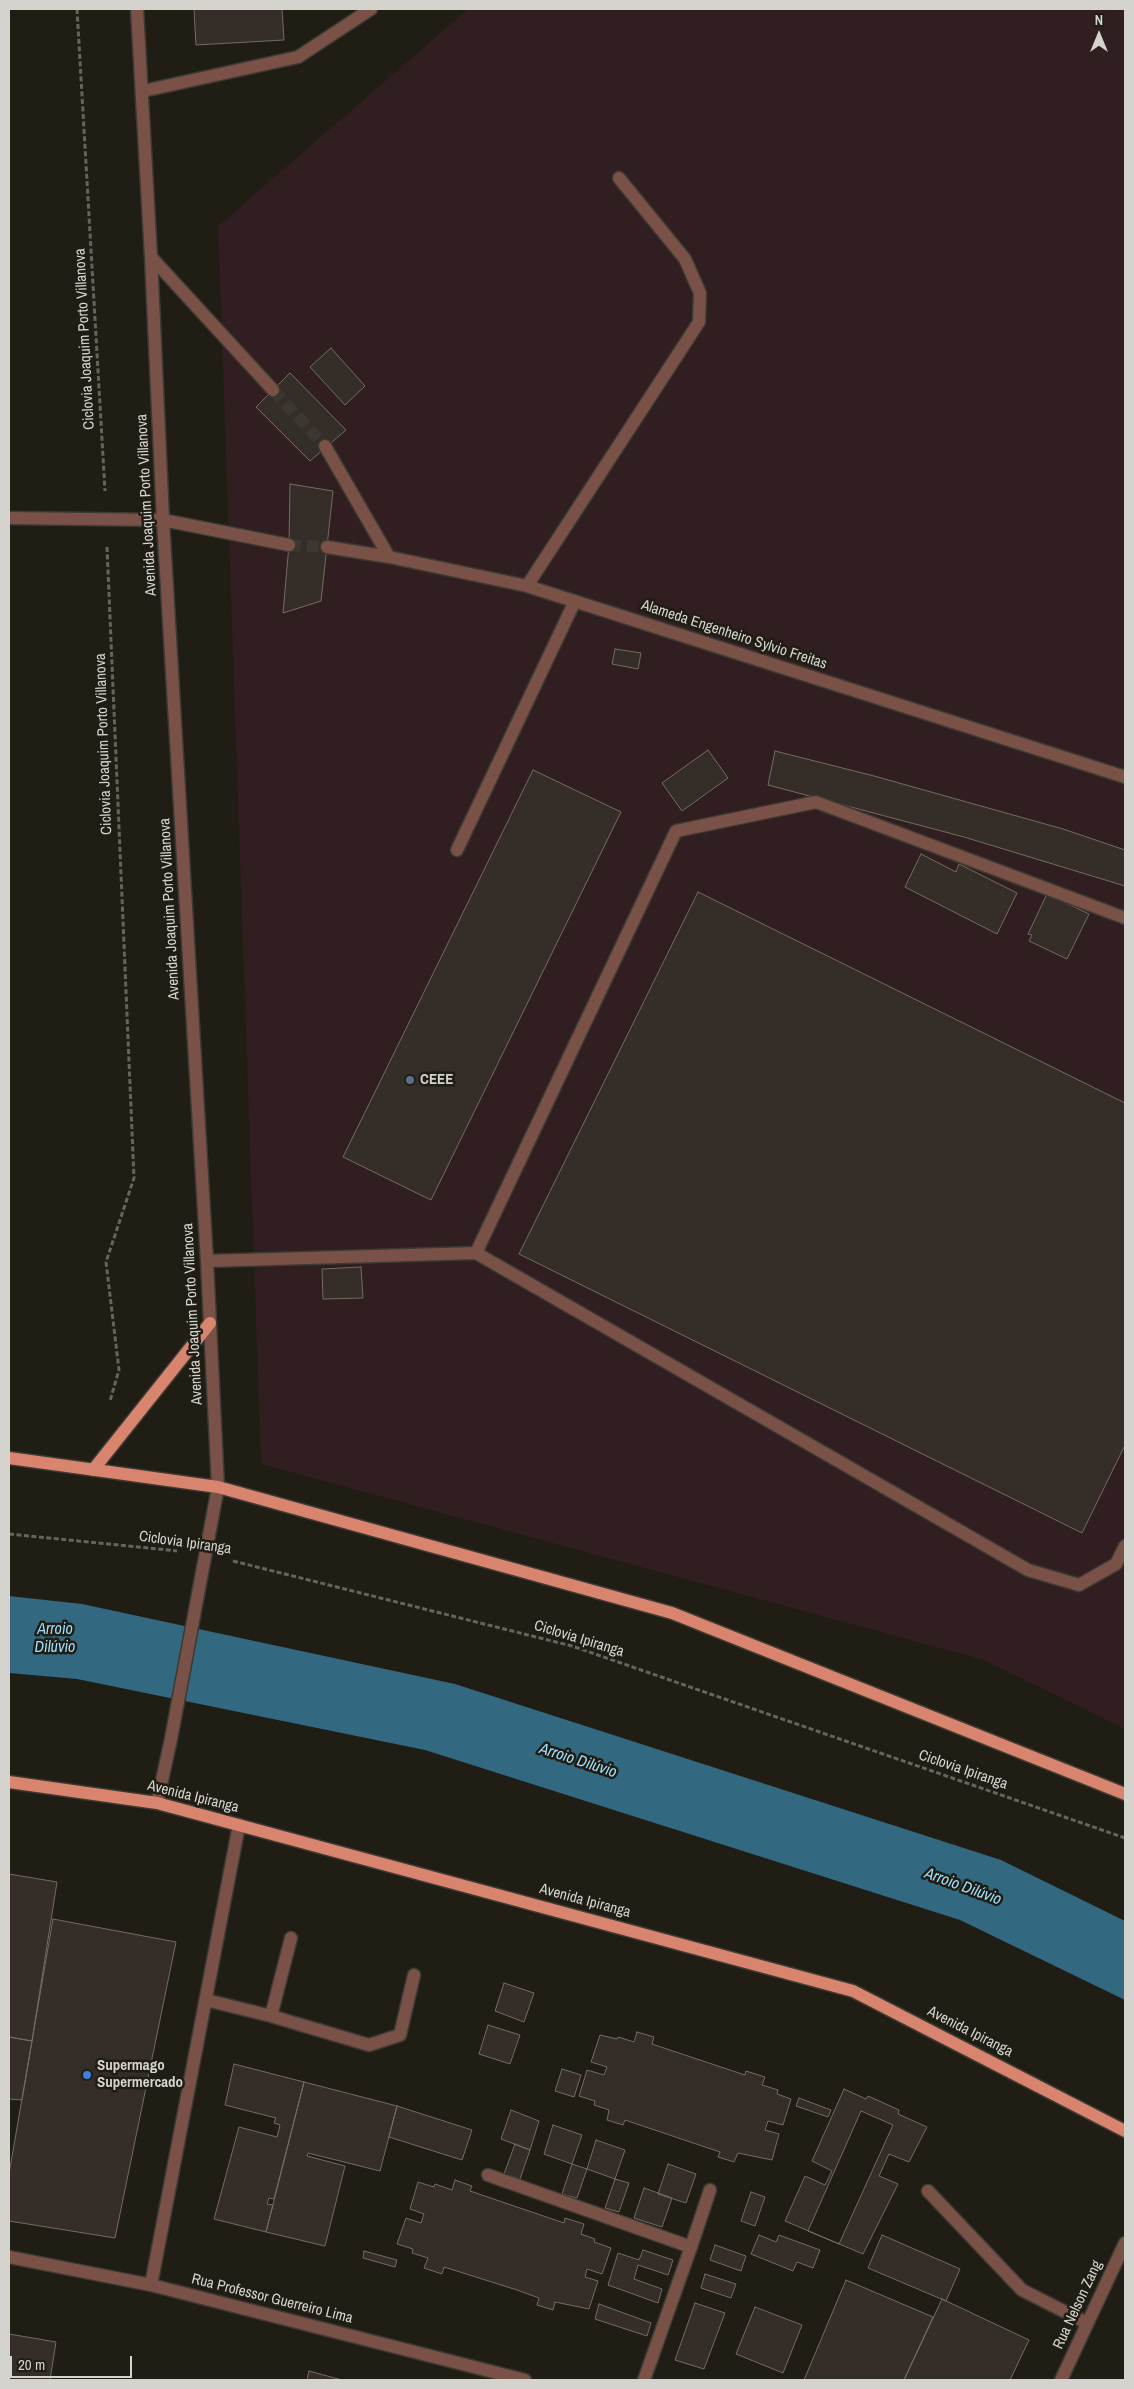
<!DOCTYPE html>
<html>
<head>
<meta charset="utf-8">
<style>
	body { margin:0 }
	#map { position:relative; width:1134px; height:2389px; overflow:hidden; background:#1f1d14; font-family:"Archivo Narrow",sans-serif }
	canvas { display:block }
	.frame { position:absolute; inset:0; border:10px solid #d4d3cd; pointer-events:none }
	.north { position:absolute; left:1074px; top:10px; width:50px; height:50px; -webkit-text-stroke:4px #1f1d14; paint-order:stroke; rotate:0deg; font-size:14px; font-weight:700; line-height:20px; text-align:center; color:#d4d3cd }
	.north::after { content:''; display:block; margin:auto; width:18px; height:22px; background:#d4d3cd; clip-path:polygon(50% 0,100% 100%,50% 72%,0 100%) }
	.scale { position:absolute; left:10px; top:2356px; width:122px; height:22px; box-sizing:border-box; border:2px solid #d4d3cd; border-top:0; padding-left:6px; font-size:15px; line-height:18px; white-space:nowrap; color:#d4d3cd; -webkit-text-stroke:4px #1f1d14; paint-order:stroke }
</style>
</head>
<body>
<div id="map">
<canvas width="1134" height="2389"></canvas>
<div class="frame"></div>
<div class="north">N</div>
<div class="scale">20 m</div>
</div>
<script>
const ctx = document.querySelector('canvas').getContext('2d');
ctx.lineJoin = 'round';
function paint(path, color) {
  ctx.fillStyle = color;
  ctx.fill(path, 'evenodd');
}
function poly(rows) {
  const path = new Path2D();
  for (const r of rows) {
    path.moveTo(r[0], r[1]);
    for (let i = 2; i < r.length; i += 2) path.lineTo(r[i], r[i + 1]);
  }
  return path;
}
function stroke(path, color, width, dash) {
  ctx.strokeStyle = color;
  ctx.lineWidth = width;
  ctx.lineCap = dash ? 'butt' : 'round';
  ctx.setLineDash(dash || []);
  ctx.stroke(path);
}
function write(font, color, halo, rows, align = 'center') {
  ctx.font = font + ' "Archivo Narrow",sans-serif';
  ctx.lineWidth = 5;
  ctx.setLineDash([]);
  ctx.textBaseline = 'middle';
  ctx.strokeStyle = halo;
  ctx.fillStyle = color;
  for (const [text, x, y, turn = 0] of rows) {
    ctx.save();
    ctx.translate(x, y);
    ctx.rotate((+turn || 0) * Math.PI / 180);
    ctx.textAlign = isNaN(turn) ? turn : align;
    if (halo) ctx.strokeText(text, 0, 0);
    ctx.fillText(text, 0, 0);
    ctx.restore();
  }
}
const industrial = poly([
	[468,9,1125,9,1125,1729,984,1660,261,1464,218,226]
]);
const water = poly([
	[9,1596,82,1604,455,1684,1001,1860,1125,1921,1125,2000,960,1920,425,1750,77,1679,9,1673]
]);
const building = poly([
	[194,9,282,9,284,40,196,45,194,9],
	[331,348,365,386,345,405,310,367,331,348],
	[290,373,346,430,310,461,256,407,290,373],
	[290,484,333,491,321,601,283,613,289,545,290,484],
	[615,649,641,653,638,669,612,664,615,649],
	[708,750,728,778,682,811,662,783,708,750],
	[775,751,874,776,1063,829,1125,850,1125,886,964,837,768,785,775,751],
	[533,770,621,812,431,1200,343,1157,533,770],
	[921,854,956,872,959,864,1017,893,997,934,905,887,921,854],
	[698,892,1125,1103,1125,1445,1082,1533,519,1254,698,892],
	[1047,894,1089,914,1067,959,1029,941,1032,935,1028,934,1047,894],
	[361,1267,363,1298,323,1299,322,1269,361,1267],
	[9,1874,57,1882,32,2041,9,2037,9,1874],
	[53,1919,176,1942,115,2238,9,2221,9,2174,53,1919],
	[504,1983,534,1993,524,2022,495,2011,504,1983],
	[488,2025,520,2035,510,2064,479,2054,488,2025],
	[637,2032,654,2037,652,2044,745,2075,746,2071,765,2077,762,2085,778,2090,777,2094,791,2099,783,2125,768,2121,765,2130,779,2134,772,2160,738,2153,734,2162,718,2157,720,2152,625,2120,623,2125,607,2120,609,2110,594,2105,595,2101,579,2096,587,2070,604,2075,607,2067,591,2062,600,2035,617,2039,618,2037,634,2042,637,2032],
	[9,2037,32,2041,22,2100,9,2099,9,2037],
	[234,2064,304,2082,274,2199,269,2198,267,2204,273,2205,266,2232,214,2219,239,2127,277,2137,280,2125,274,2123,276,2118,225,2105,234,2064],
	[562,2069,581,2075,574,2097,555,2091,562,2069],
	[304,2082,397,2106,380,2171,308,2153,307,2156,345,2166,325,2246,266,2232,304,2082],
	[844,2089,866,2099,868,2096,899,2110,898,2114,927,2127,909,2162,889,2154,879,2176,898,2184,863,2254,785,2221,805,2176,825,2185,832,2171,812,2161,844,2089],
	[799,2098,831,2110,828,2117,796,2106,799,2098],
	[397,2106,472,2130,462,2160,389,2137,397,2106],
	[511,2110,539,2121,530,2150,501,2139,511,2110],
	[861,2111,893,2125,839,2244,808,2231,861,2111],
	[553,2125,582,2135,572,2164,544,2154,553,2125],
	[596,2140,625,2150,615,2179,587,2169,596,2140],
	[515,2144,530,2150,520,2179,504,2174,515,2144],
	[572,2164,587,2169,577,2198,562,2194,572,2164],
	[668,2164,696,2174,686,2203,658,2194,668,2164],
	[615,2179,629,2183,619,2212,605,2208,615,2179],
	[455,2180,472,2186,470,2191,564,2223,565,2218,584,2224,581,2234,595,2239,594,2242,611,2248,602,2274,587,2269,585,2277,598,2281,589,2309,555,2302,553,2310,537,2305,539,2298,517,2290,444,2267,442,2274,424,2268,428,2258,412,2253,413,2249,397,2244,406,2218,421,2223,424,2214,410,2209,418,2182,434,2187,435,2184,452,2190,455,2180],
	[644,2188,672,2198,662,2227,634,2218,644,2188],
	[751,2192,765,2197,755,2226,741,2221,751,2192],
	[759,2235,776,2242,779,2235,820,2250,813,2268,797,2262,793,2271,751,2254,759,2235],
	[882,2235,960,2269,946,2301,868,2268,882,2235],
	[715,2245,746,2256,741,2271,710,2260,715,2245],
	[643,2250,673,2260,668,2275,638,2265,634,2279,662,2289,658,2303,608,2285,618,2253,639,2260,643,2250],
	[364,2251,397,2260,395,2267,363,2258,364,2251],
	[705,2274,736,2284,731,2298,701,2288,705,2274],
	[846,2280,933,2317,904,2380,804,2380,846,2280],
	[942,2299,1029,2340,1010,2380,904,2380,942,2299],
	[695,2303,725,2313,704,2369,675,2360,695,2303],
	[599,2304,651,2323,647,2336,595,2319,599,2304],
	[755,2307,802,2325,783,2373,736,2354,755,2307],
	[9,2334,56,2342,50,2380,9,2380,9,2334],
	[309,2371,342,2380,307,2380,309,2371]
]);
const minorTunnel = poly([
	[273,390,325,446],
	[289,545,327,547]
]);
const path = poly([
	[77,9,105,491],
	[107,547,134,1178,106,1262,119,1370,110,1401],
	[9,1534,177,1551],
	[233,1561,572,1646,1125,1838]
]);
const minor = poly([
	[137,9,151,257,163,520,207,1261,218,1487,171,1739,157,1803],
	[143,91,298,57,371,9],
	[151,257,273,390],
	[325,446,389,557],
	[9,518,163,520,289,545],
	[327,547,389,557,527,586,1125,777],
	[527,586,699,322,700,293,685,259,619,178],
	[457,850,575,601],
	[1125,918,816,802,676,831,476,1253,1028,1570,1079,1585,1116,1564,1125,1546],
	[207,1261,476,1253],
	[206,2000,271,2016,369,2045,400,2035,414,1975],
	[271,2016,291,1938],
	[488,2175,691,2247,644,2380],
	[928,2191,1022,2290,1087,2323],
	[691,2247,710,2190],
	[9,2257,151,2285,525,2380],
	[151,2285,239,1825],
	[1061,2380,1125,2243]
]);
const major = poly([
	[9,1458,218,1487,672,1613,1125,1794],
	[93,1470,210,1323],
	[9,1782,157,1803,853,1991,1125,2131]
]);
const markers = [
	[410,1080,5,"#5c6f8a"],
	[87,2075,5,"#3f7fe0"]
];
const streetNames = [
	["Ciclovia Joaquim Porto Villanova",85,339,-93],
	["Avenida Joaquim Porto Villanova",147,505,-93],
	["Alameda Engenheiro Sylvio Freitas",734,635,18],
	["Ciclovia Joaquim Porto Villanova",104,744,-92],
	["Avenida Joaquim Porto Villanova",170,909,-93],
	["Avenida Joaquim Porto Villanova",193,1314,-93],
	["Ciclovia Ipiranga",185,1543,8],
	["Ciclovia Ipiranga",579,1639,17],
	["Ciclovia Ipiranga",963,1770,19],
	["Avenida Ipiranga",193,1797,14],
	["Avenida Ipiranga",585,1901,15],
	["Avenida Ipiranga",970,2032,27],
	["Rua Professor Guerreiro Lima",272,2299,14],
	["Rua Nelson Zang",1078,2305,-65]
];
const poiNames = [
	["CEEE",420,1080],
	["Supermago",97,2066],
	["Supermercado",97,2083]
];
const waterNames = [
	["Arroio",55,1630],
	["Dilúvio",55,1648],
	["Arroio Dilúvio",578,1761,18],
	["Arroio Dilúvio",963,1887,20]
];
paint(industrial, '#311e20');
paint(water, '#326880');
paint(building, '#352d27');
stroke(building, '#756b64', 1);
stroke(minorTunnel, '#3a3830', 12, [12, 6]);
stroke(minor, '#3c3a32', 15);
stroke(major, '#3c3a32', 15);
stroke(path, '#66645c', 3, [5, 2.5]);
stroke(minor, '#7a5147', 12);
stroke(major, '#d8846f', 12);
for (const [x, y, r, color] of markers) {
  const dot = new Path2D();
  dot.arc(x, y, r, 0, 2 * Math.PI);
  ctx.fillStyle = color;
  ctx.fill(dot);
  stroke(dot, '#1f1d14', 2);
}
write('15px', '#d4d3cd', '#1f1d14', streetNames);
write('bold 15px', '#d4d3cd', '#1f1d14', poiNames, 'left');
write('italic 16px', '#9edfff', '#1f1d14', waterNames);
</script>
</body>
</html>
